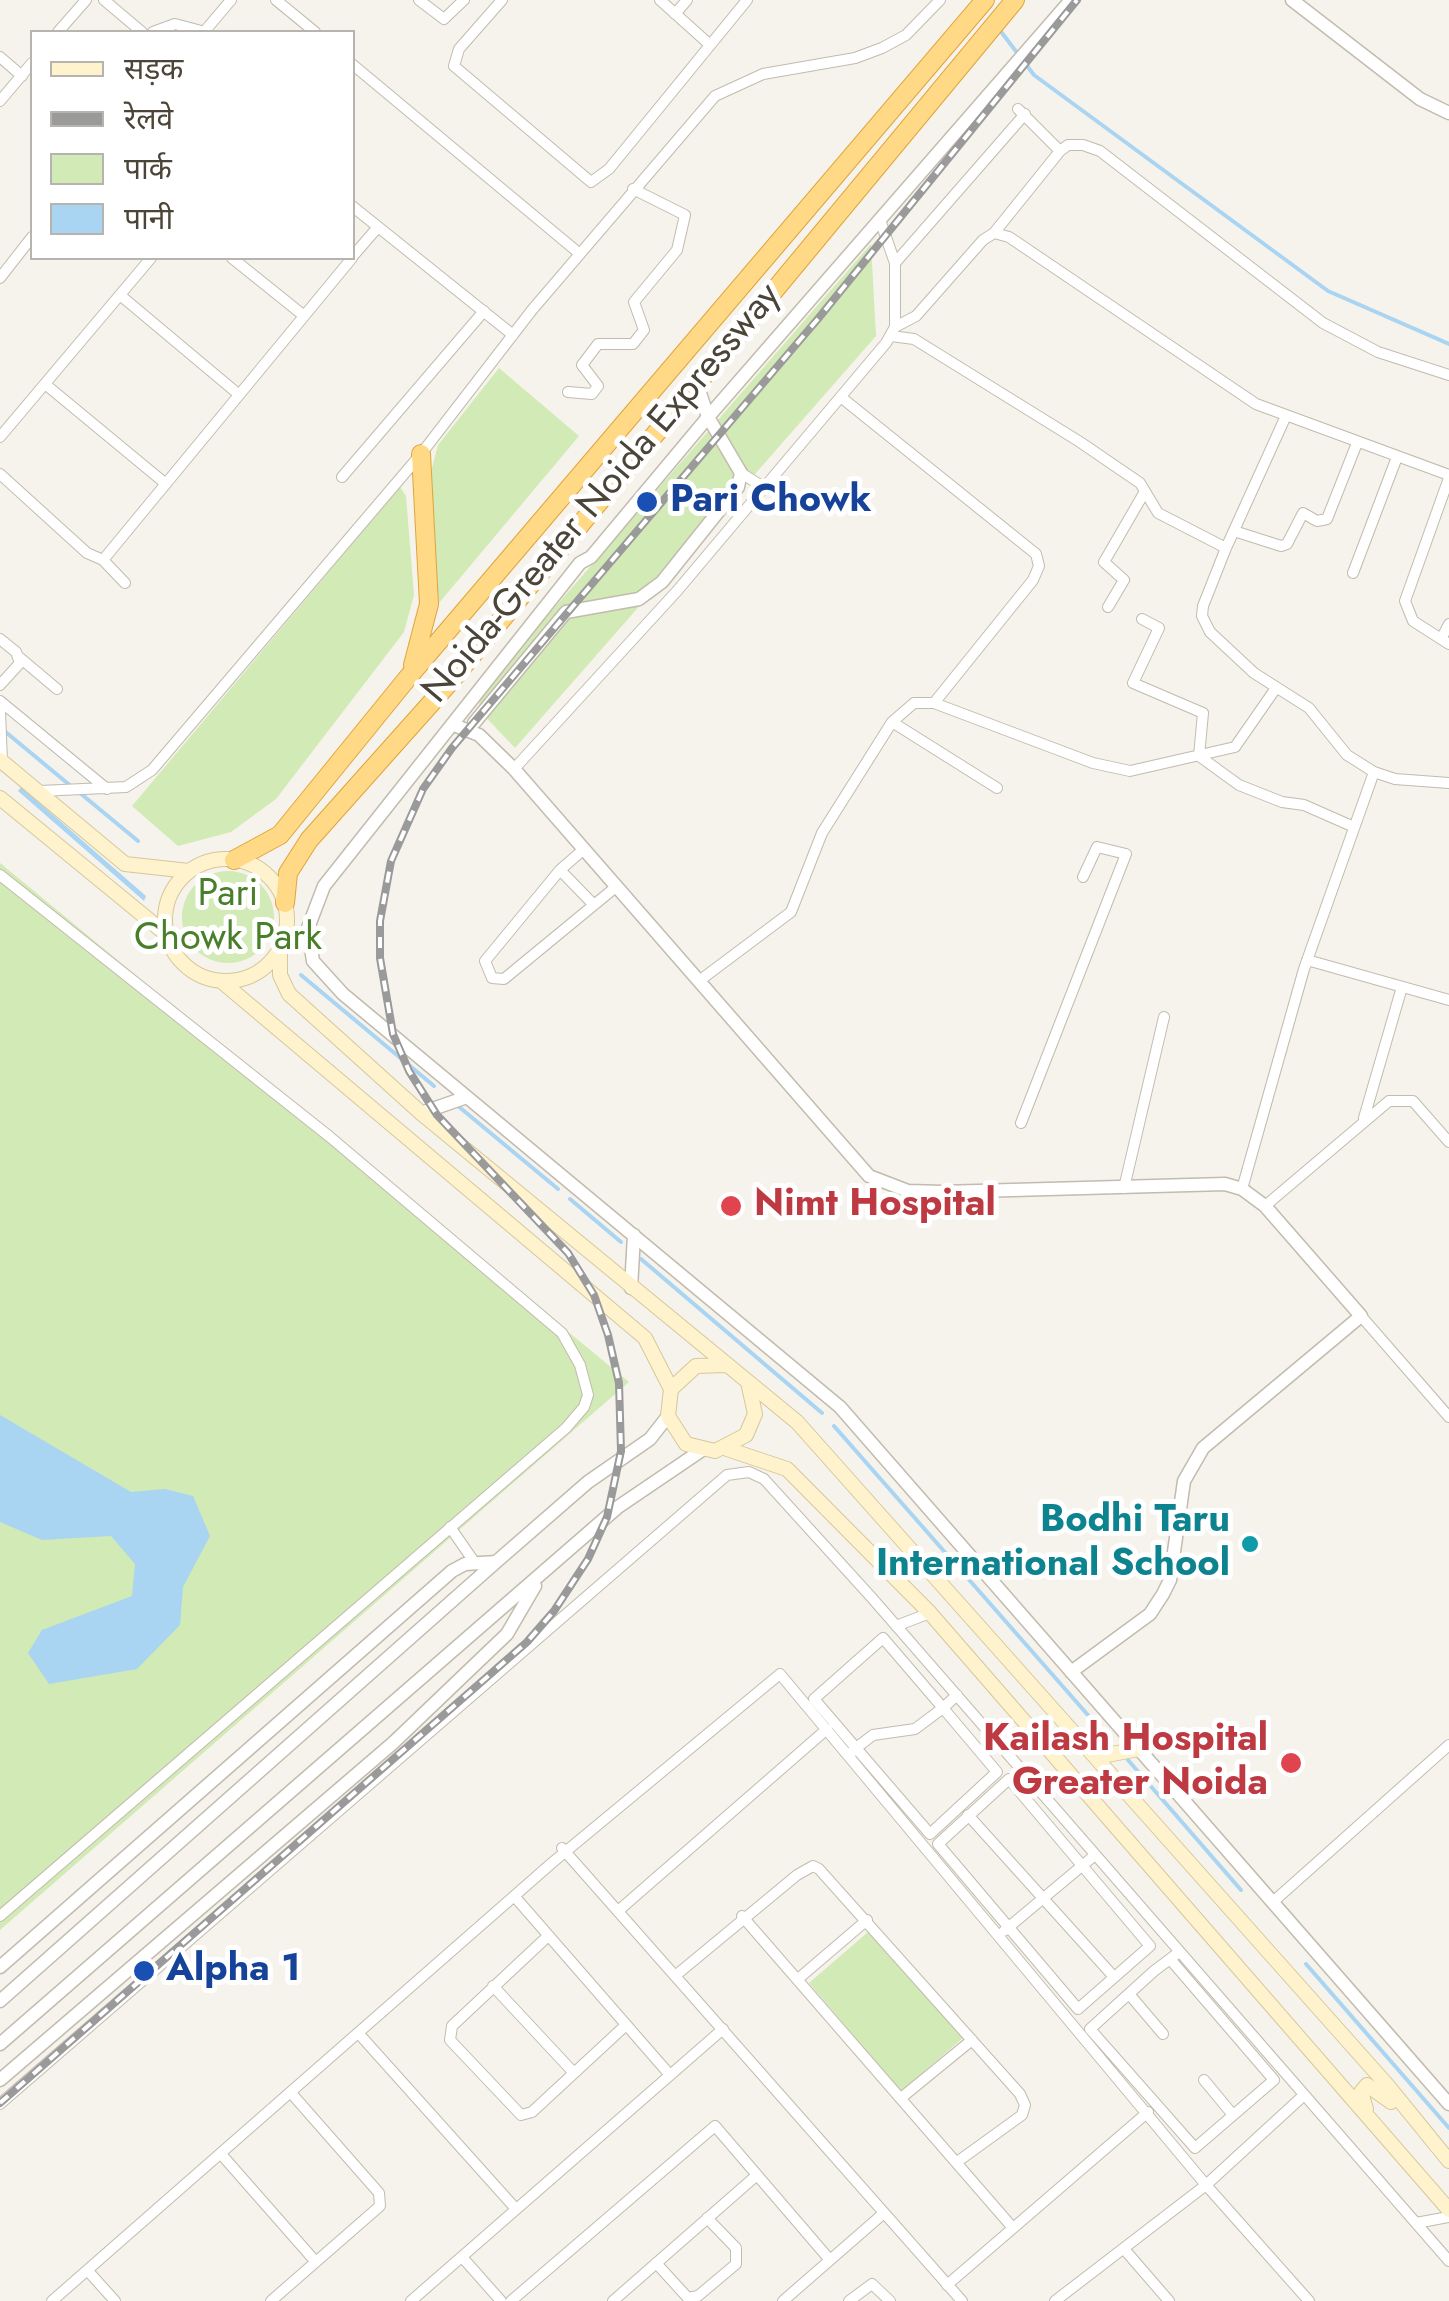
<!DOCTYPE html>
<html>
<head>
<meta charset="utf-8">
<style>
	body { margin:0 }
	#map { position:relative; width:1449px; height:2301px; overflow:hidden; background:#f6f3ec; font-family:Jost,"Noto Sans Devanagari",sans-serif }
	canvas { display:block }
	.legend { position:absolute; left:30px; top:30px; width:325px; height:230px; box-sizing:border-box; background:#fff; border:2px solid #b7b4b0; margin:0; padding:12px 18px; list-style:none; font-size:30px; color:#4b4439 }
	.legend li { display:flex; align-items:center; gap:20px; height:50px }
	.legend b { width:50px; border:2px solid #b7b4b0 }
</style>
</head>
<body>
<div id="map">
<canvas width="1449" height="2301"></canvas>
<ul class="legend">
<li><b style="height:12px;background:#fff3cd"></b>सड़क</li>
<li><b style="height:12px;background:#9a9a9a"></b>रेलवे</li>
<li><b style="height:28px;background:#d2eab5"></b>पार्क</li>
<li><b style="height:28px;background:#a9d4f2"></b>पानी</li>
</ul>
</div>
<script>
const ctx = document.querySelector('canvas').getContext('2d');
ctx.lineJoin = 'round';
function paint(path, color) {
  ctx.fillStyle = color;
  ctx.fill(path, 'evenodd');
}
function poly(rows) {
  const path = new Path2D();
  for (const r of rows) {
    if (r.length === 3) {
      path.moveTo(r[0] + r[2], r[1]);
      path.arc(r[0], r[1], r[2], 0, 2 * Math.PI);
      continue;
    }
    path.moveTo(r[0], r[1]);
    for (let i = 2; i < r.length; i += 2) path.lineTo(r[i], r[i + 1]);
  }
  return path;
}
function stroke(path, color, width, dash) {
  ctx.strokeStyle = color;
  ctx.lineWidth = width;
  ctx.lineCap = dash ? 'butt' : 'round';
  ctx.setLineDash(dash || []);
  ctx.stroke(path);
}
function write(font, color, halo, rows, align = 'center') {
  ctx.font = font + ' Jost,sans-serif';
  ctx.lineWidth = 10;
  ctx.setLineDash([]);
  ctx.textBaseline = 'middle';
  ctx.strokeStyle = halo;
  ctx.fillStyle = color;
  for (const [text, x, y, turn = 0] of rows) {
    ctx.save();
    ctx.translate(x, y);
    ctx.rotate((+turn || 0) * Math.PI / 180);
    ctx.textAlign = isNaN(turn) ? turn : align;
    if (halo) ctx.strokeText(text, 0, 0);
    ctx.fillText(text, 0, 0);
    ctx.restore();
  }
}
const green = poly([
	[871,244,876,336,515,748,478,709,482,691],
	[499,368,579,436,439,603,428,483,438,445],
	[400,487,406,496,414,595,404,632,276,799,231,832,178,846,132,806],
	[0,863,629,1382,0,1930],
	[228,917,46],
	[868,1932,963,2038,901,2091,809,1983]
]);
const water = poly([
	[21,787,146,896,144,901,18,791],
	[0,1415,131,1492,165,1489,193,1496,210,1536,183,1587,180,1625,137,1669,49,1684,28,1653,42,1630,132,1596,135,1564,111,1536,42,1540,0,1522]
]);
const stream = poly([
	[999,29,1034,75,1328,291,1449,344],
	[2,729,72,787],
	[80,793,138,841],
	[301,975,434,1086],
	[458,1106,558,1189],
	[570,1199,621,1242],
	[641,1259,822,1413],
	[834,1426,1109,1739],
	[1128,1760,1241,1890],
	[1306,1964,1449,2128]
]);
const minor = poly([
	[104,0,142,32],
	[276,0,315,32],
	[419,0,444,19,464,0],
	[502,0,459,49,454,66,591,182,609,169,747,0],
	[660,0,709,44],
	[675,14,687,0],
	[58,32,86,0],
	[153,32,175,24,205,32],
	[204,32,231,0],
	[0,57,22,76],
	[352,64,580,254],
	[0,101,32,63],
	[1018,109,1060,151],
	[352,206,513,335],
	[994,233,1060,151,1068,145,1083,145,1100,151,1323,323,1378,352,1449,375],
	[352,257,378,227],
	[232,258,303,315],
	[895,263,1025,114],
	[0,278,32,237],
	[120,295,237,393],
	[895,327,916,316,983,240,994,233,1009,237,1256,404,1449,475],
	[891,336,914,339,1080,442,1140,483,1158,513,1226,548,1285,418],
	[45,384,166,484],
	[568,392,592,394,598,386,582,365,598,344,633,344,644,330,634,302,677,250,685,215,633,189],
	[842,398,1036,554,1039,566,1033,580,934,703],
	[0,437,151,258],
	[741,473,765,488],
	[0,474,87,553,103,560,352,258],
	[342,477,484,311],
	[1449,478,1405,601,1413,621,1449,644],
	[1234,531,1281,546,1287,544,1303,513,1317,521,1327,519,1357,443],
	[1226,548,1203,606,1202,616,1210,632,1254,673,1309,708,1347,755,1374,772,1304,969,1242,1189],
	[103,560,125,583],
	[1353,573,1397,457],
	[1108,607,1124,580,1104,562,1144,493],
	[1142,619,1159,628,1133,683,1203,713,1199,756,1239,785,1282,802,1304,805,1354,827],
	[0,639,16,652,20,663,0,685],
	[1441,639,1449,624],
	[19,657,57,689],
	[0,701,107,789],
	[0,711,2,762],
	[892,722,997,788],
	[514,769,677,591,886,343,895,327,895,263,880,220],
	[1374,772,1395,779,1449,783],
	[40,791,126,787,152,770,421,454,532,310,715,96,763,74,855,58,882,48,906,35,940,0],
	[584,849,560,870,485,961,492,978,504,979,617,886],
	[560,870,594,905],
	[0,875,330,1137,562,1333,580,1365,588,1395,584,1407,566,1428,0,1916],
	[1307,960,1449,1000],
	[699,981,791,912,822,833,892,722,914,703,934,703,1093,763,1130,771,1235,747,1276,688],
	[1364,1118,1402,987],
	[1021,1123,1126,854,1097,847,1083,877],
	[1124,1188,1164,1017],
	[1265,1206,1389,1101,1413,1101,1449,1142],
	[1361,1316,1449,1417],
	[450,1527,475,1563],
	[896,1626,930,1613],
	[849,1755,856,1748,873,1735,915,1729,943,1708,883,1638,814,1699,856,1748,930,1834,997,1772,943,1708,957,1695],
	[1009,1779,1150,1946,1078,2009,938,1844,1009,1779],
	[968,1815,1114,1977],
	[562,1848,962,2301],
	[515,1897,670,2075],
	[1274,1901,1449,1745],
	[618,1911,827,1729],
	[742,1916,1013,2228],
	[1004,1931,1095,1855],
	[547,1937,452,2026,450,2040,521,2115,532,2112,626,2025],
	[1170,1959,1274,2080,1195,2148,1090,2029,1154,1971,1170,1959,1179,1952],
	[675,1976,797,1875,813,1866,819,1869,1020,2094,1025,2105,1022,2115,957,2162],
	[798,1979,867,1920],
	[493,1986,574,2073],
	[1129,1994,1163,2034],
	[360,2035,516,2209],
	[1204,2080,1233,2115],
	[901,2098,972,2040],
	[0,2104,727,1475,749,1472,764,1479,872,1598,1449,2261],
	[221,2154,315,2261],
	[1416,2223,1449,2217],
	[1124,2249,1169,2301],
	[462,2257,501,2301],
	[656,2263,688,2298,698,2296,736,2264,736,2248,707,2218],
	[88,2271,115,2301],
	[947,2285,1148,2112],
	[52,2301,553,1862,780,1674,1206,2185,1309,2301],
	[271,2301,380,2206,379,2193,292,2094],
	[411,2301,723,2029],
	[511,2301,715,2126,830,2260],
	[613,2301,757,2175],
	[783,2301,884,2213],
	[849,2301,872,2284,890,2301],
	[1055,2301,1206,2185,1303,2096]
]);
const tertiary = poly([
	[1292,0,1420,99,1449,113],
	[697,384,708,417,591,557,580,563,324,886,308,928,313,961,343,994,840,1407,1449,2104],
	[474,723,566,612,639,599,662,582,738,487,741,473,708,417,1071,0],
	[454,725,479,735,514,769,869,1176,908,1191,942,1192,1225,1184,1242,1189,1265,1206,1361,1316,1203,1448,1184,1481,1170,1580,1163,1594,1150,1614,1071,1672],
	[421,1113,467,1097],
	[631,1288,634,1235],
	[0,1967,452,1571,465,1564,496,1562],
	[0,2001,496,1562,588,1482,650,1439,668,1416],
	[0,2044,618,1507,702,1450],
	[0,2080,393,1743,507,1634,535,1586]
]);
const secondary = poly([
	[0,760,125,864,189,871],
	[0,798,166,934],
	[226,920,61],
	[280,948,280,975,289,994,421,1113,797,1422,1388,2086,1449,2161],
	[221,981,645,1338,671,1389],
	[725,1365,696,1366,671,1389,668,1416,686,1444,715,1451,746,1435,755,1414,748,1382],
	[727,1449,787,1469,930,1613,1449,2210],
	[1096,1757,1139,1749],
	[1366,2109,1361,2092,1367,2085,1391,2102]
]);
const trunk = poly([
	[413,665,429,604,421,454],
	[234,860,280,835,410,675,985,0],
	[285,903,288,873,309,840,449,683,1015,0]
]);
const rail = poly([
	[0,2103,527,1642,554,1611,588,1559,607,1517,621,1451,619,1383,608,1335,594,1295,568,1253,437,1115,409,1071,393,1034,380,958,380,921,391,861,423,789,452,748,817,320,1077,0]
]);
const markers = [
	[647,502,12,"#1a4fb4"],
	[731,1206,12,"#e0444e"],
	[1250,1544,10,"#0f9aa8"],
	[1291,1763,12,"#e0444e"],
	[144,1971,12,"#1a4fb4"]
];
const streetNames = [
	["Noida-Greater Noida Expressway",603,494,-50]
];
const transitNames = [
	["Pari Chowk",670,502],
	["Alpha 1",166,1971]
];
const parkNames = [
	["Pari",228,896],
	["Chowk Park",228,940]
];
const healthNames = [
	["Nimt Hospital",754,1206],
	["Kailash Hospital",1268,1741,"right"],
	["Greater Noida",1268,1785,"right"]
];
const cultureNames = [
	["Bodhi Taru",1230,1522],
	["International School",1230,1566]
];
paint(green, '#d2eab5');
paint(water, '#a9d4f2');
stroke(stream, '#a9d4f2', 4);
stroke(minor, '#c2bbae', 12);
stroke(tertiary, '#c2bbae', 15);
stroke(secondary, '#d6c79b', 16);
stroke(trunk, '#e0a43c', 20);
stroke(minor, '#fff', 10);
stroke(tertiary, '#fff', 12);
stroke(secondary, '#fff3cd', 14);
stroke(trunk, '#ffd985', 18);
stroke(rail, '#9a9a9a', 8);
stroke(rail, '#fff', 4, [11]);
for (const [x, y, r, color] of markers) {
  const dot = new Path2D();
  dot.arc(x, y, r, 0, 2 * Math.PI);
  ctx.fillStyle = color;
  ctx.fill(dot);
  stroke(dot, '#fff', 4);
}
write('38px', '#4b4439', '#fff', streetNames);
write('bold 38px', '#164399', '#fff', transitNames, 'left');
write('38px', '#4a7f2a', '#fff', parkNames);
write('bold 38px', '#be3a42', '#fff', healthNames, 'left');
write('bold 38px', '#0d838f', '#fff', cultureNames, 'right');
</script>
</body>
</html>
